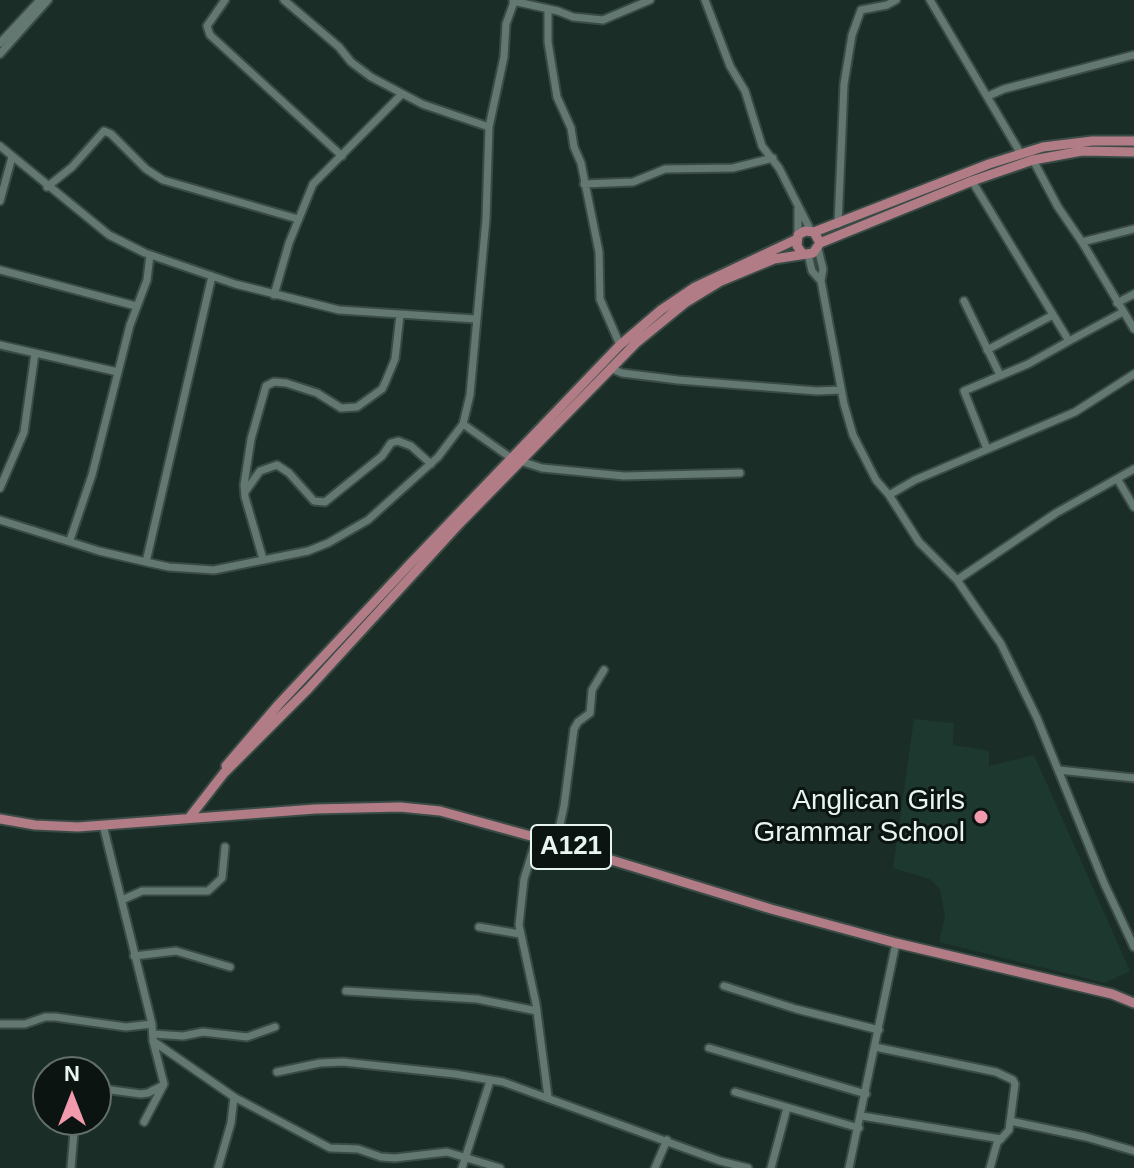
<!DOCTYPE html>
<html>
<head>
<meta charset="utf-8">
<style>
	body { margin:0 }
	#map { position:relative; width:1134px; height:1168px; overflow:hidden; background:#1a2e27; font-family:Helvetica,sans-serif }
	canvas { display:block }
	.north { position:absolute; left:32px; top:1056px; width:80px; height:80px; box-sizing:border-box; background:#0b1411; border:2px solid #636e6a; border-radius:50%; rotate:0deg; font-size:22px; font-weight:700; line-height:32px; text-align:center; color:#e8f4ef }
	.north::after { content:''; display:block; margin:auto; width:28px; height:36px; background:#f29aad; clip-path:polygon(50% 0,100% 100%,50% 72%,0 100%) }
</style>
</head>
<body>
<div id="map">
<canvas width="1134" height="1168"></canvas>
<div class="north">N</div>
</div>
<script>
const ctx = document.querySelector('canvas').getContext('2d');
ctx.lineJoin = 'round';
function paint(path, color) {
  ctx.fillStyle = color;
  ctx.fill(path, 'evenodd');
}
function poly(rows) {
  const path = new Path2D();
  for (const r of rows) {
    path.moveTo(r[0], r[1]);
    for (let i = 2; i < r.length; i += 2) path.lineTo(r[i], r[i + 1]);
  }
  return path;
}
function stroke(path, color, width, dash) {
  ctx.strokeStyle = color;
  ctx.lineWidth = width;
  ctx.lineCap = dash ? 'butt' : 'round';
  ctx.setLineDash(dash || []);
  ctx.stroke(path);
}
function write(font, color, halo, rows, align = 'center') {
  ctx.font = font + ' Helvetica,sans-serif';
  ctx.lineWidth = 6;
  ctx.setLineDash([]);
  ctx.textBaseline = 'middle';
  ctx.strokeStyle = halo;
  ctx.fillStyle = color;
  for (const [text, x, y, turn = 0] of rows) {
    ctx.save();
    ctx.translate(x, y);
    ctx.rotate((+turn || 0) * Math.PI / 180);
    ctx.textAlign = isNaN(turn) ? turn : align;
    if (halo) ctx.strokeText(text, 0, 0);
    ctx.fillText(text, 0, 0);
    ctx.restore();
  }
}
const built = poly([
	[914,719,954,723,953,745,989,751,989,766,1034,755,1130,971,1105,983,939,942,945,916,940,889,930,879,893,868]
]);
const minor = poly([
	[225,0,207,26,210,35,342,156],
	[284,0,339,47,351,62,371,77,422,104,489,127],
	[705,0,730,66,745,91,762,146,779,168,811,231],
	[930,0,1021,154],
	[513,1,558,11,573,17,603,20,650,0],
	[548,9,548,42,557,97,571,128,574,147,581,163,599,252,600,299,620,345],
	[0,43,40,0],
	[0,54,48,0],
	[988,96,1004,89,1134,55],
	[0,146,109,235,145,253,235,284,339,310,475,319],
	[1033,160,1058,207,1082,242,1134,329],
	[972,181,1069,341,1028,364,964,391,987,449],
	[584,184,633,182,665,169,733,168,773,158],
	[47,187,72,167,104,131,111,134,146,169,163,180,298,219],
	[0,201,12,157],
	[798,209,798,235],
	[838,224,844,84,852,35,861,10,887,5,896,0],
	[1082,242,1134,229],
	[818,249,823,269,821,281,844,404,853,435,876,480,889,495,919,542,957,580,1001,644,1037,718,1104,883,1134,947],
	[808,254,812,271,821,281],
	[0,270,136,306],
	[274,295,289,243,313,184,401,95],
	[964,301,1000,375],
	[1117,303,1134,294],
	[1069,341,1123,312],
	[0,345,118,372],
	[987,350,1053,315],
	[610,368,622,373,678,380,817,391,841,390],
	[463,424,511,458,542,468,624,476,740,473],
	[1118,480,1134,507],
	[0,488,24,432,35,353],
	[245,492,260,471,277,465,289,473,314,501,325,502,382,456,391,443,398,441,411,446,431,464],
	[889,495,915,480,1075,412,1134,374],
	[0,520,99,551,146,562,169,567,214,570,308,551,328,543,368,520,438,457,463,424,470,395,486,219,489,127,504,57,506,24,514,2],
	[70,540,92,475,130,325,147,280,150,255],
	[263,559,245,497,244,485,251,439,266,386,274,382,286,383,317,393,341,408,357,407,382,389,385,383,395,359,400,315],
	[146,562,212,276],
	[957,580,1056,513,1134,469],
	[1059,770,1134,778],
	[103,825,152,1024,153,1041,164,1084,144,1122],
	[537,837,524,879,519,925,536,1004,548,1097],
	[556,843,564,806,574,729,578,722,590,713,592,690,604,670],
	[122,900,142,891,208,891,222,878,225,847],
	[479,927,520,934],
	[134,956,176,951,230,967],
	[724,986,796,1009,879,1030],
	[346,991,477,999,537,1011],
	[0,1024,25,1024,45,1017,55,1017,126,1027,152,1024],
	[153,1034,183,1036,203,1032,247,1037,275,1027],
	[153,1041,234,1097,330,1148,358,1149,381,1157,395,1158,447,1152,500,1168],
	[875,1047,996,1072,1013,1080,1015,1084,1009,1130,997,1143,990,1168],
	[709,1048,866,1094],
	[277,1072,320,1063,343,1062,455,1074,503,1082,720,1161,748,1168],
	[96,1088,141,1094,148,1093,162,1086],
	[735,1092,859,1128],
	[862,1116,1001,1139],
	[1010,1121,1086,1137,1134,1151],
	[71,1168,75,1120],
	[218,1168,231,1123,234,1097],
	[462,1168,490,1081],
	[655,1168,667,1140],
	[771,1168,787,1108],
	[849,1168,896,943]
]);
const major = poly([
	[814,232,989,164,1043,147,1092,141,1134,141],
	[820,243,972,181,1033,160,1082,151,1134,152],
	[226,766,279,704,410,564,620,345,661,310,695,287,797,239],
	[189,818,224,773,308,689,460,523,636,343,685,303,721,281,774,259,813,253,820,243,814,232,805,231,798,235,797,246,802,253],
	[0,819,35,825,78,827,315,809,400,807,440,811,556,843,771,909,896,943,1112,994,1134,1003]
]);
const markers = [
	[981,817,8,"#f29aad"]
];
const shields = [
	[571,847,80]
];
const shieldNames = [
	["A121",571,847]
];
const poiNames = [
	["Anglican Girls",965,801],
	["Grammar School",965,833]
];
paint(built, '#1c382f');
stroke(minor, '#3a4b46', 11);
stroke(major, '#3a4b46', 13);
stroke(minor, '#627870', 7);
stroke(major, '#b27c87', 9);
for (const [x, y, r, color] of markers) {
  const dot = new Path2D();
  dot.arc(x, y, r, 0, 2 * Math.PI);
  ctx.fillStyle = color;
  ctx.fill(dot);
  stroke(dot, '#0b1411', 3);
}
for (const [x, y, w] of shields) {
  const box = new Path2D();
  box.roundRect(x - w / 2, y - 22, w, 44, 6);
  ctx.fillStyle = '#0b1411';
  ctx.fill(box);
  stroke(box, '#e8f4ef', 2);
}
write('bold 26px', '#e8f4ef', null, shieldNames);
write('28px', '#e8f4ef', '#0b1411', poiNames, 'right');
</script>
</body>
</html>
